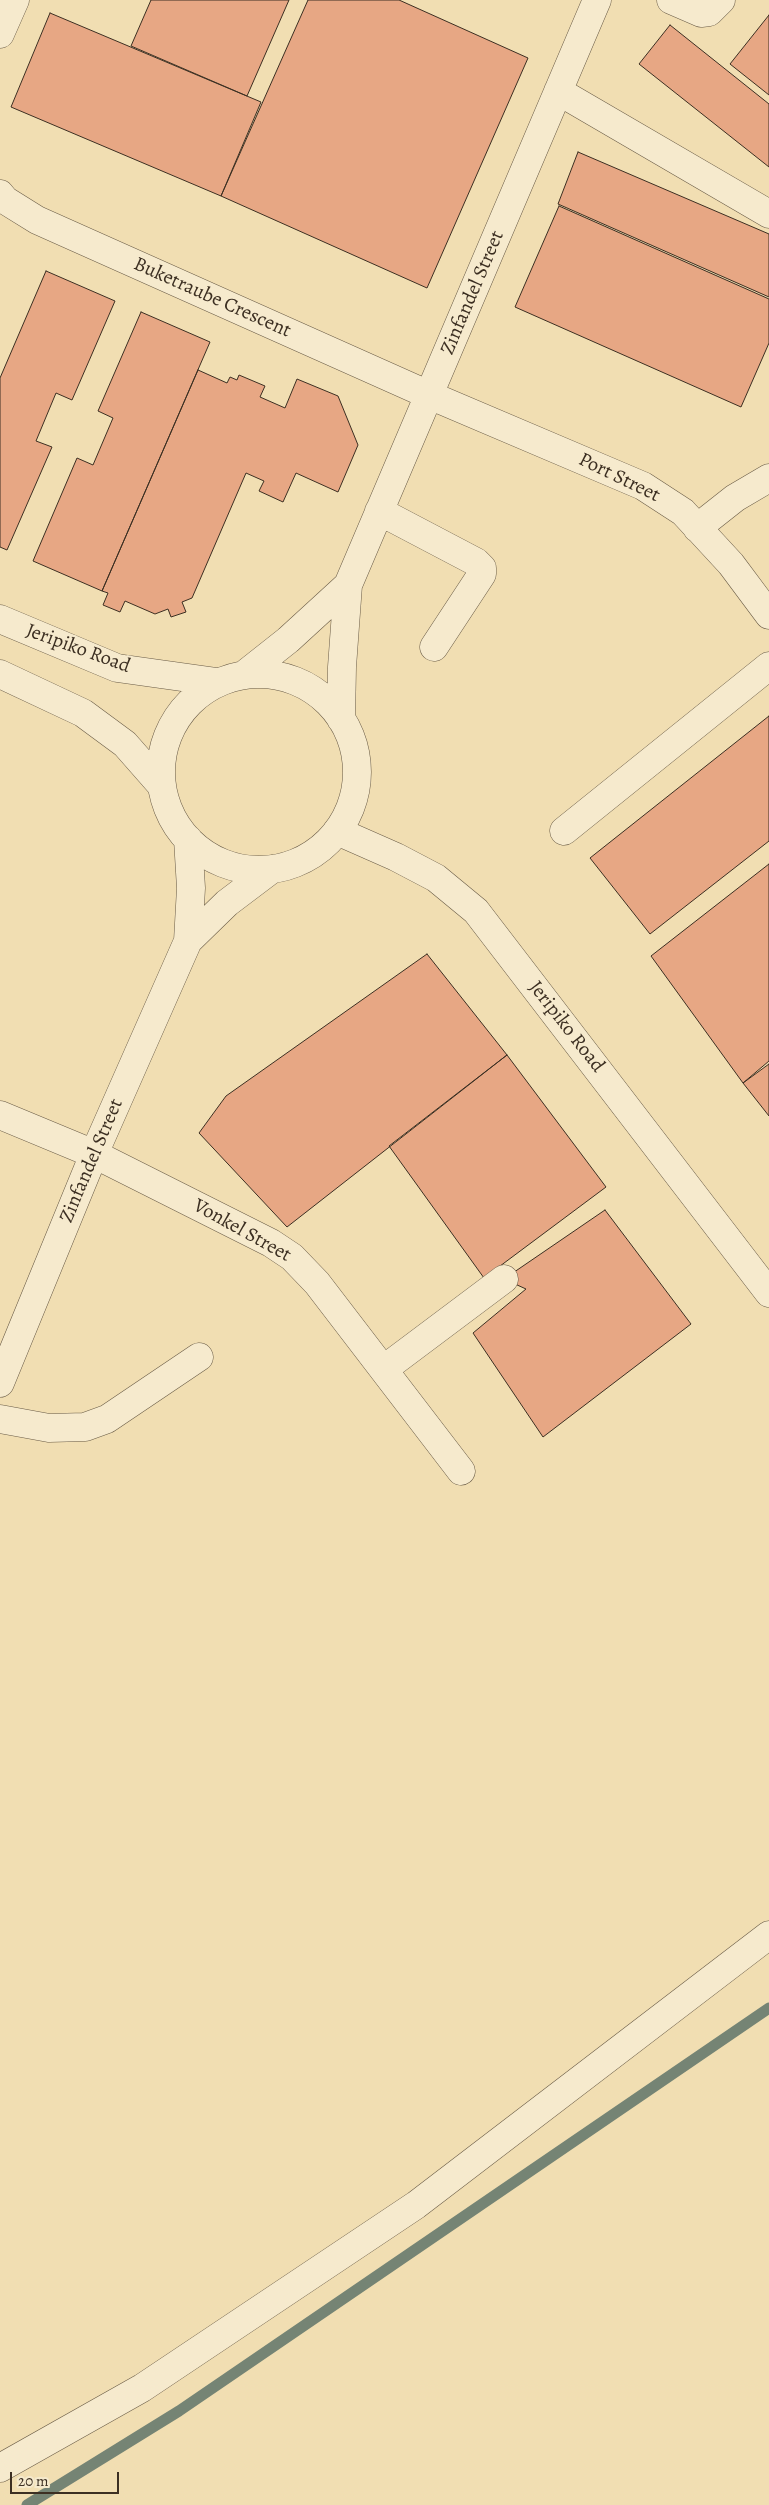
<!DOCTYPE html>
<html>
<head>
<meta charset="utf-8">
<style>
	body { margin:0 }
	#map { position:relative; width:769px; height:2505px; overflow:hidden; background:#f1deb2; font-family:Alegreya,serif }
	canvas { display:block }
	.scale { position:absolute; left:10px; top:2472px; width:109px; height:22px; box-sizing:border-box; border:2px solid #3c2f22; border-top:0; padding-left:6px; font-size:15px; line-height:18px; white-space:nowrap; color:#3c2f22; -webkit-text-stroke:4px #f6eacd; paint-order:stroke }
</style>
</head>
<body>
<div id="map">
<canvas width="769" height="2505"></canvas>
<div class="scale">20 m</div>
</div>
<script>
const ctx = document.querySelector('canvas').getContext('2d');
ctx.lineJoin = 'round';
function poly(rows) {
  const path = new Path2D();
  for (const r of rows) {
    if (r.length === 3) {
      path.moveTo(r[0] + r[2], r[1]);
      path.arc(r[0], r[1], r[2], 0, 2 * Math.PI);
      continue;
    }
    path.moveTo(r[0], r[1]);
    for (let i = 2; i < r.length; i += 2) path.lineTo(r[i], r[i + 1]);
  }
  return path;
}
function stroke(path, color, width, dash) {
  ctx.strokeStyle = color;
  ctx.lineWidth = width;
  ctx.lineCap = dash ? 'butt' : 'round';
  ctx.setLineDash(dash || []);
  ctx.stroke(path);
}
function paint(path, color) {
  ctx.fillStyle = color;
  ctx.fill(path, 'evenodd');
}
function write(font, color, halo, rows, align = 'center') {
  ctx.font = font + ' Alegreya,serif';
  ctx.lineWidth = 4;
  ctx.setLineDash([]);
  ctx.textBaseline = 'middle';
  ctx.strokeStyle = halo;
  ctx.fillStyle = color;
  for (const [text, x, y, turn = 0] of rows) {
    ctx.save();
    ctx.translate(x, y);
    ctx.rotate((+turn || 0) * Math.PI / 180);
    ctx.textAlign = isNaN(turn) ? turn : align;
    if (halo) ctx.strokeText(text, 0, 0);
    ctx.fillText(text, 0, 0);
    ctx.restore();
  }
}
const stream = poly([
	[27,2505,179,2411,769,2008]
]);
const building = poly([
	[151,0,289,0,247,96,131,46,151,0],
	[308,0,399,0,528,58,427,288,221,196,308,0],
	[50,13,261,102,221,196,11,107,50,13],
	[769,15,769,95,730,64,769,15],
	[670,25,769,104,769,167,639,64,670,25],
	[578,152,769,234,769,297,558,204,578,152],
	[559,206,769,299,769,343,741,407,515,307,559,206],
	[46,271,115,301,72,400,56,393,36,441,52,447,7,550,0,547,0,378,46,271],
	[141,312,210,342,102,591,33,561,77,458,93,465,113,418,98,411,141,312],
	[198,370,227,383,230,377,237,380,239,375,265,386,260,397,285,408,297,379,338,396,358,445,338,492,296,473,283,502,259,491,264,481,246,473,192,598,182,602,186,612,171,617,168,609,155,614,125,601,120,612,103,605,108,593,102,591,198,370],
	[769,716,769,841,650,934,590,858,769,716],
	[769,864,769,1061,743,1083,651,956,769,864],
	[427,954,507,1055,287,1227,199,1133,226,1096,427,954],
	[507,1055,606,1187,484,1278,389,1146,507,1055],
	[769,1064,769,1116,743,1083,769,1064],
	[605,1210,691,1324,543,1437,473,1333,526,1289,504,1279,605,1210]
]);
const minor = poly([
	[671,0,701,13,709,12,721,0],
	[0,34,15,0],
	[558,91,769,214],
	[0,194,5,200,37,220,429,395,643,486,683,512,731,564,769,615],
	[379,511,476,562,482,568,482,574,434,647],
	[697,528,735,498,769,478],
	[0,619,117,668,217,682],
	[0,674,83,713,125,744,161,785],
	[245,674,288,640,348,585],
	[259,772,98],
	[341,719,342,667,348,585,597,0],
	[337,831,396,857,436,878,476,911,769,1293],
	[564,831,769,666],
	[188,941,227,903,272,869],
	[0,1115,94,1154,271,1243,292,1257,317,1283,461,1471],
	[384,1369,504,1279],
	[0,1383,94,1154,188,941,191,888,188,839],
	[0,1419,49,1428,85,1427,107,1419,199,1357],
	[0,2468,142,2388,416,2205,769,1935]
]);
const streetNames = [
	["Zinfandel Street",473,293,-67],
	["Buketraube Crescent",212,298,24],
	["Port Street",619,478,26],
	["Jeripiko Road",78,649,20],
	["Jeripiko Road",566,1027,52],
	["Zinfandel Street",92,1161,-67],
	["Vonkel Street",242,1231,29]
];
stroke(stream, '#758474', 11);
paint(building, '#e7a784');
stroke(building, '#3c2f22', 1);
stroke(minor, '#695b46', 29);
stroke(minor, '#f6eacd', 28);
write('20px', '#3c2f22', '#f6eacd', streetNames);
</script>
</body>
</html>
